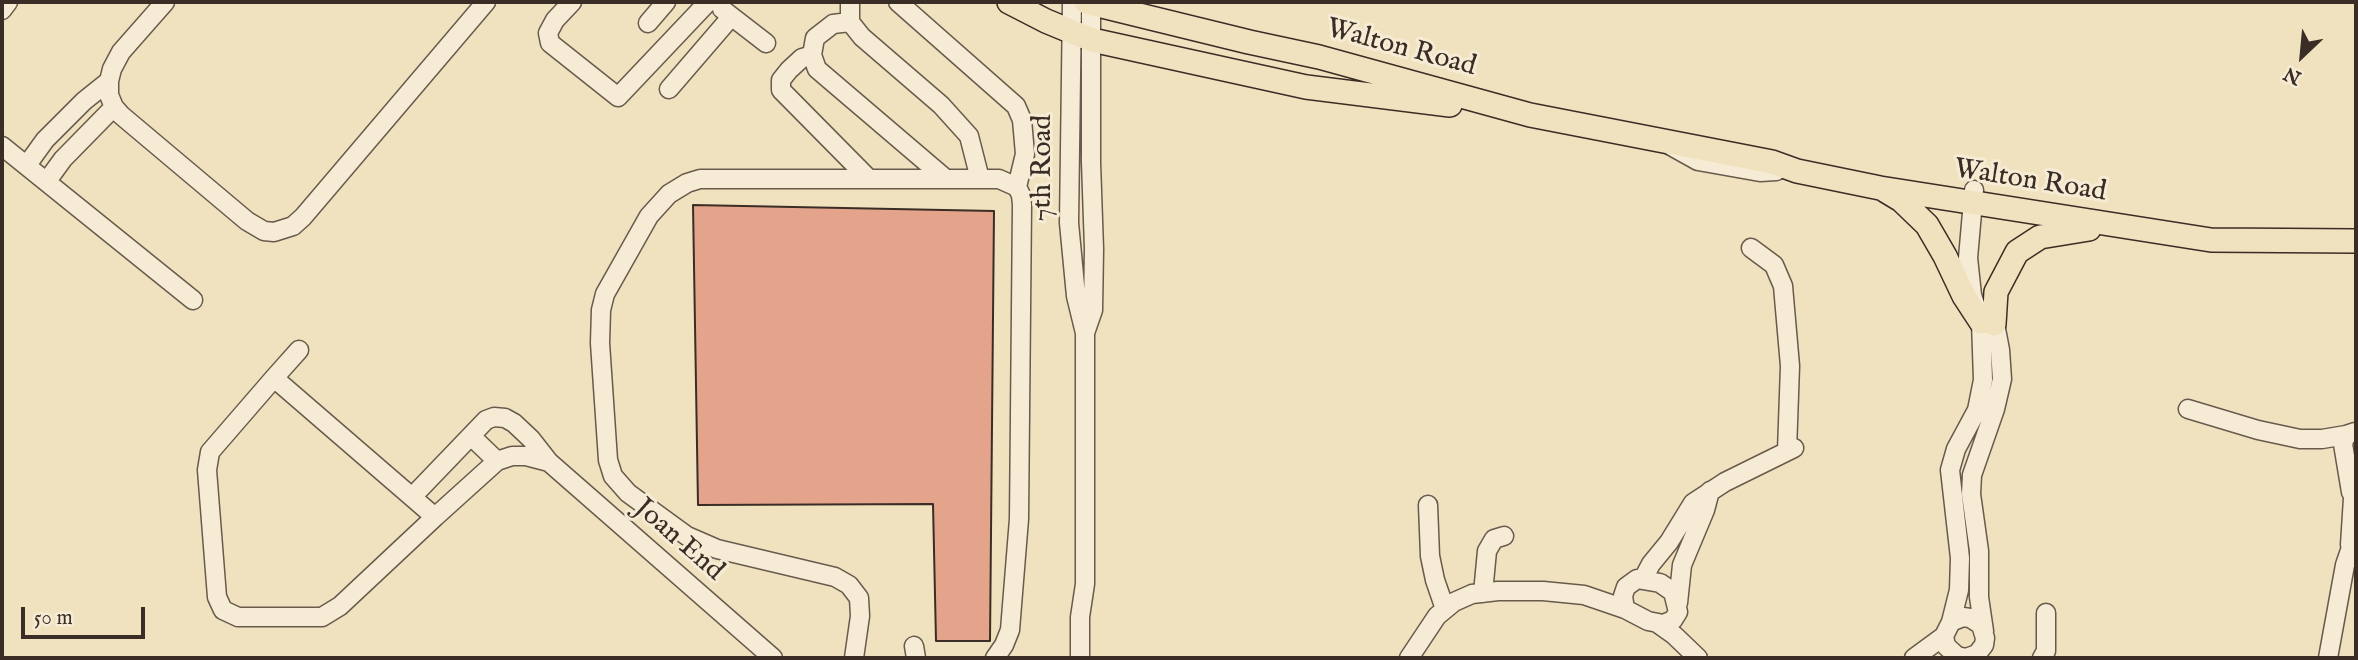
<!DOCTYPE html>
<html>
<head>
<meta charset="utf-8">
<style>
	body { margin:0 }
	#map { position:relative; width:2358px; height:660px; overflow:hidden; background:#f1e2bf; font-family:"IM FELL English",serif }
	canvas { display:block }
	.frame { position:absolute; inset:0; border:4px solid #3a2d25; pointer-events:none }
	.north { position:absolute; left:2267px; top:21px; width:70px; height:70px; -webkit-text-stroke:5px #f6ecd5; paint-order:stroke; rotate:206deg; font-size:19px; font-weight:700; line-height:28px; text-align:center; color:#3a2d25 }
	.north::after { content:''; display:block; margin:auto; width:24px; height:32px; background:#3a2d25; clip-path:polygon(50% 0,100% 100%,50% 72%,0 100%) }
	.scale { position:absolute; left:21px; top:607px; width:124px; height:32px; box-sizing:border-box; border:4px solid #3a2d25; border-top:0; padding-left:9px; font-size:21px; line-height:24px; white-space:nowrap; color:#3a2d25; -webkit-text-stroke:5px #f6ecd5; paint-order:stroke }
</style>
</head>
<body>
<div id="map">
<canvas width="2358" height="660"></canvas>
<div class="frame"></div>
<div class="north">N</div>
<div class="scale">50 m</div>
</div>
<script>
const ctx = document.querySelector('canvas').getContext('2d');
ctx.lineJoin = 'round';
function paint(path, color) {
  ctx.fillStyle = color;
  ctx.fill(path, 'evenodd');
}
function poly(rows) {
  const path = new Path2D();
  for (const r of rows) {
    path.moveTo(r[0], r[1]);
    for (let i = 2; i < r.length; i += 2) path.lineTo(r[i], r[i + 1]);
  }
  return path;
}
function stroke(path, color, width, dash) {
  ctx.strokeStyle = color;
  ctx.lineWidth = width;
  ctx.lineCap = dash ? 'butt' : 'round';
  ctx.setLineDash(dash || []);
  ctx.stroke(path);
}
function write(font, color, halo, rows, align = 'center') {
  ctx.font = font + ' "IM FELL English",serif';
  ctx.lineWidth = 6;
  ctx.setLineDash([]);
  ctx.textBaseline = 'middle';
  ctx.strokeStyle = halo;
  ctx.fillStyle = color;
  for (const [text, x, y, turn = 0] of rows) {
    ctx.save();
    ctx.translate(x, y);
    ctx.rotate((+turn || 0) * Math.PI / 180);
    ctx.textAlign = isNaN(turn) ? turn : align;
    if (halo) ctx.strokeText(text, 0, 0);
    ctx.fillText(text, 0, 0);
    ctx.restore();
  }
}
const building = poly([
	[693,205,994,211,990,641,936,641,933,504,698,505,693,205]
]);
const minor = poly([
	[165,2,121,52,112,69,109,81,109,95,114,107,121,115,247,221,264,231,274,232,293,226,303,217,486,2],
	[572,2,555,20,548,33,550,43,618,97,708,2],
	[850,2,850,22,862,37,941,105,969,136,980,179],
	[898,2,1016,106,1022,120,1025,154,1017,187],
	[1072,2,1069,223,1076,296,1085,333,1085,584,1080,617,1080,658],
	[722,9,766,43],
	[2,10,8,2],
	[850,22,833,24,815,38,812,55,817,69,946,179],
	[648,23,666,2],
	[812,55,802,58,789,70,781,80,781,90,869,179],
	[669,89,731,17],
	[2,146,193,300],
	[1671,146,1698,161,1760,172,1776,171,1784,166],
	[27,165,45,140,84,101,109,81],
	[47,181,63,159,114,107],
	[1751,248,1774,265,1783,286,1790,366,1787,451],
	[1085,333,1093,310,1094,249,1091,162,1091,2],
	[274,378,435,517,340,606,322,617,238,617,223,610,217,597,207,470,210,452,274,378,299,350],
	[2188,409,2258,430,2300,439,2322,439,2346,435],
	[2355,432,2346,435,2343,444,2351,492,2356,500],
	[471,436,497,461],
	[413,496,486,420,494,417,505,418,514,423,531,439,549,462,773,658],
	[1428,505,1430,556,1435,580,1445,609],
	[435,517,497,461,512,456,526,456,549,462],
	[2350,545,2353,498],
	[1637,579,1660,583,1673,592,1678,612,1673,620,1663,624,1648,621,1625,609,1623,596,1626,587,1637,579],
	[1643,579,1651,564,1669,542,1693,503,1725,482,1794,448],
	[1483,593,1487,551,1494,539,1504,536],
	[1678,603,1682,565,1705,510,1710,491],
	[1951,622,1963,617,1970,618,1981,625,1985,638,1984,645,1977,654,1966,658,1957,656,1946,646,1944,636,1951,622,1959,590,1960,558,1950,470,1956,449,1977,410,1983,380,1981,322,1972,295,1968,258,1974,190],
	[1657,623,1674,635,1698,658],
	[1984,631,1979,597,1979,551,1971,494,1972,475,1995,409,2002,379,2000,350,1996,329,1990,315],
	[914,646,916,658],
	[854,658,860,616,859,598,849,585,835,577,717,549,687,536,628,493,613,476,608,460,600,343,601,310,605,294,649,216,669,194,687,183,700,179,999,179,1017,187,1021,195,1022,205,1019,519,1010,630,1004,645,995,658],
	[1409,658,1437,616,1454,602,1472,594,1498,591,1543,591,1584,595,1625,609],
	[1914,658,1944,636],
	[2042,658,2046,651,2046,613],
	[2328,658,2345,565,2356,533]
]);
const major = poly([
	[1009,2,1046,21,1092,40,1306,87,1450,105],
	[1086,2,1249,42,1319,57,1530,115,1772,162,1797,171,1880,188,2211,240,2356,241],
	[1886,191,1901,200,1927,225,1945,256,1964,296,1981,322],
	[1994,324,1996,292,2017,252,2040,237,2089,229]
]);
const streetNames = [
	["Walton Road",1401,49,15],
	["7th Road",1044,168,-90],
	["Walton Road",2030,182,9],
	["Joan End",678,541,41]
];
paint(building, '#e4a48b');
stroke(building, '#3a2d25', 2);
stroke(minor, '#685a4c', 21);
stroke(major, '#3a2d25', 26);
stroke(minor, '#f6ecd5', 18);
stroke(major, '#f1e2bf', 23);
write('28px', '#3a2d25', '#f6ecd5', streetNames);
</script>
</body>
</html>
